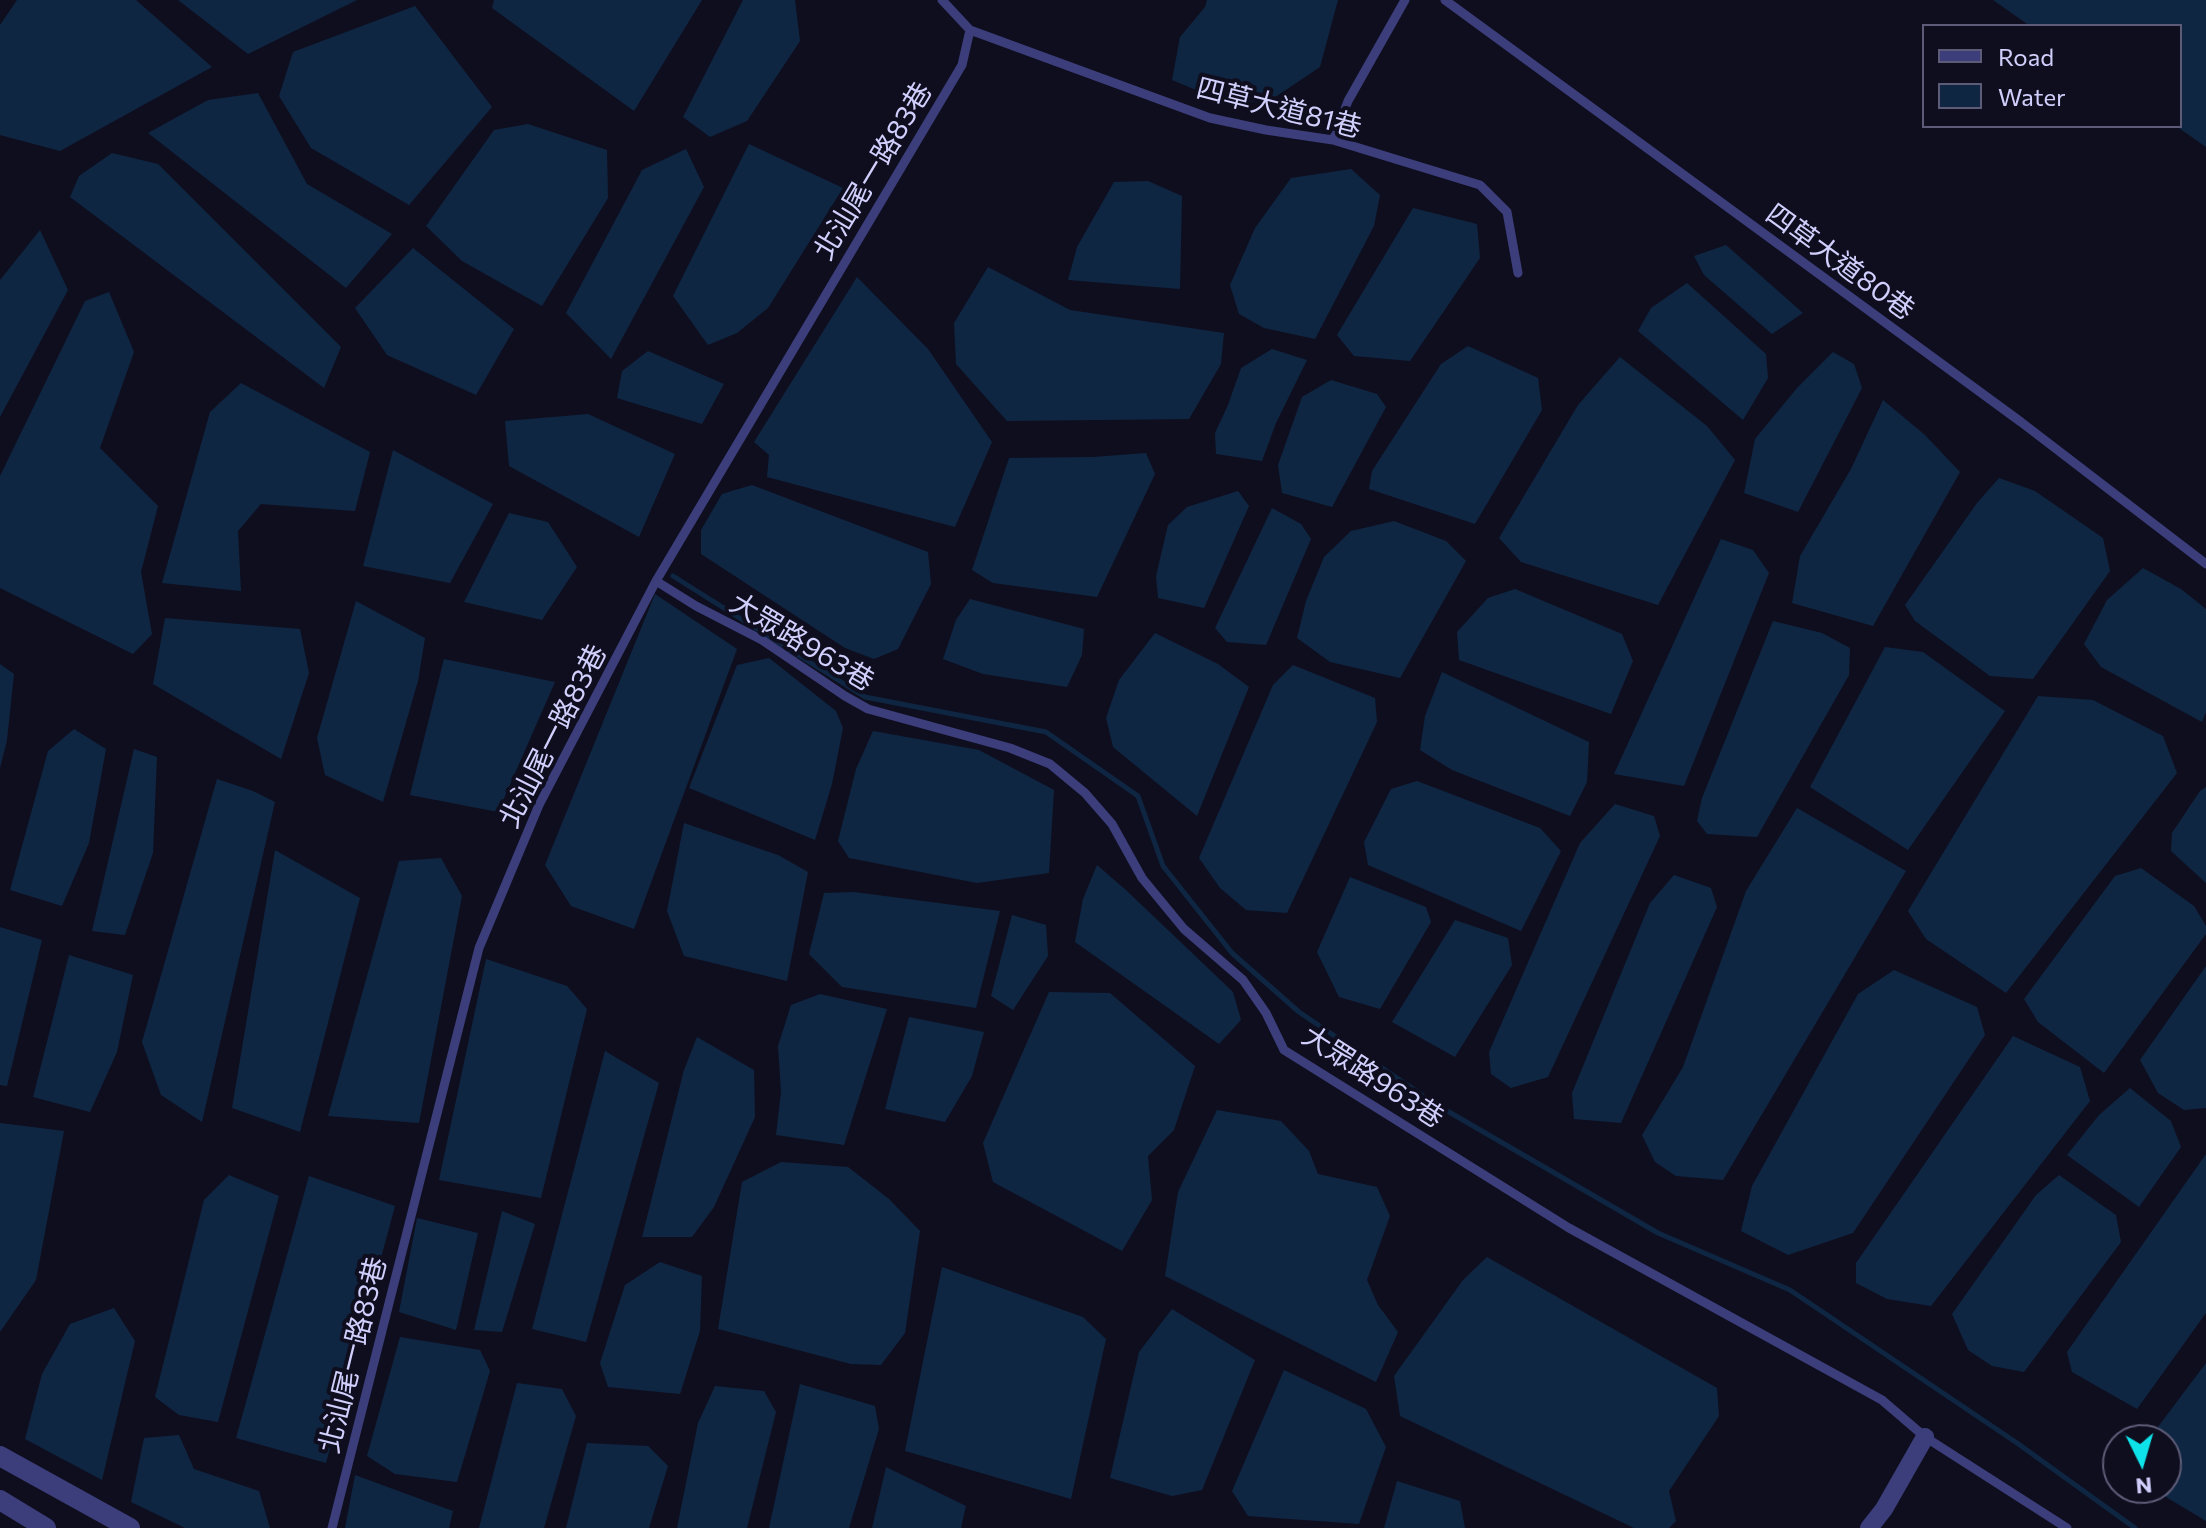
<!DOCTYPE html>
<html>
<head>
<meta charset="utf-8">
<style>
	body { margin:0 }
	#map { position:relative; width:2206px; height:1528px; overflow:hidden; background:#0f0e1f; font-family:Commissioner,sans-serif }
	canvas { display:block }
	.legend { position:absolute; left:1922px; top:24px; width:260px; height:104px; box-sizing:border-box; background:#0f0e1f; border:2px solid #5d5b77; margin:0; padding:10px 14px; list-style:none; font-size:24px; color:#d1cffc }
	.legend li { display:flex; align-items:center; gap:16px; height:40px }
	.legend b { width:40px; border:2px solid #5d5b77 }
	.north { position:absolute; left:2102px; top:1424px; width:80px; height:80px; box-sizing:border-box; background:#0f0e1f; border:2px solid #5d5b77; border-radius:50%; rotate:175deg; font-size:22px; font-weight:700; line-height:32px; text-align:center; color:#d1cffc }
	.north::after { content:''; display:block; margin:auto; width:28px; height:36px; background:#0ee3e9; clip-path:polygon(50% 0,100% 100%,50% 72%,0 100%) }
</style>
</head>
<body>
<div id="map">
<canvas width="2206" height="1528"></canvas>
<ul class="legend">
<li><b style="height:10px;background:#3c3e7b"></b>Road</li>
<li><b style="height:22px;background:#0f2642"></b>Water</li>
</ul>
<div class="north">N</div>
</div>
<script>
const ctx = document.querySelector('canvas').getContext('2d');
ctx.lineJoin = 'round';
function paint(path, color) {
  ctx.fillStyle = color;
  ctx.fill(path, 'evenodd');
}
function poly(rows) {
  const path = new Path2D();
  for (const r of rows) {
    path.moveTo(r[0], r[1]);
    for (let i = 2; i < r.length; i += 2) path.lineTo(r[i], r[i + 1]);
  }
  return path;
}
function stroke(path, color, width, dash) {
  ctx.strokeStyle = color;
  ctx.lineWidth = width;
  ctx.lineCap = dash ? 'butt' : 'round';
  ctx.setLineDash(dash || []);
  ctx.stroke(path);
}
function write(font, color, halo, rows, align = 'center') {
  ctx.font = font + ' Commissioner,"Noto Sans TC",sans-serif';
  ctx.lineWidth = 8;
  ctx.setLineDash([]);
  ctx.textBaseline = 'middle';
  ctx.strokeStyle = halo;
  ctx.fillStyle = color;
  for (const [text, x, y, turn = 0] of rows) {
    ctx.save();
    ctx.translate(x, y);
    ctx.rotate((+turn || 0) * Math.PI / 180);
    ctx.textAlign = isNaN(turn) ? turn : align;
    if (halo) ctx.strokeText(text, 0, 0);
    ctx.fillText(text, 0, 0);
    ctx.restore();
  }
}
const water = poly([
	[17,0,136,0,212,67,60,151,0,135,0,25],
	[178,0,357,0,248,54],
	[494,0,702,0,634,111,492,8],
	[743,0,795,0,800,41,747,121,710,137,683,117],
	[1207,0,1338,0,1320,67,1265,104,1201,92,1172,80,1180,37,1205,7],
	[1993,0,2206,0,2206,147,2176,126,2180,126,2180,26,2030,26],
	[415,6,492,107,409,205,311,148,279,96,293,52],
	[258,93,307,184,392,234,346,288,148,133,208,100],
	[528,124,607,150,608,198,542,306,462,261,426,226,494,130],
	[749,144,843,188,768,308,737,333,708,345,673,296],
	[686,149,704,187,611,359,566,313,642,170],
	[112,153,158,164,341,347,324,388,70,197,79,176],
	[1351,169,1380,195,1374,226,1315,339,1264,328,1239,314,1230,285,1255,228,1291,178],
	[1148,181,1182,196,1180,289,1068,280,1077,247,1114,182],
	[1413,208,1477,224,1480,258,1410,361,1354,356,1337,335],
	[40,230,68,290,0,417,0,280],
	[1726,245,1803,313,1772,334,1704,275,1694,256],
	[413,248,514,329,476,395,387,355,355,308],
	[988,267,1070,310,1224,333,1221,364,1189,419,1007,421,956,364,954,323],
	[857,277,928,349,992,442,955,527,767,477,769,455,754,442],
	[1687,283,1766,354,1768,378,1743,420,1638,331,1651,308],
	[109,292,134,352,100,448,158,506,141,572,152,634,133,654,0,588,0,476,85,301],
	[1468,346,1538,378,1542,410,1475,524,1369,489,1372,471,1441,364],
	[1272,349,1307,360,1276,423,1262,461,1216,454,1215,433,1228,405,1241,368],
	[648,351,724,384,702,424,617,398,622,371],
	[1833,352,1854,364,1862,388,1798,512,1744,493,1755,439,1797,388],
	[1620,357,1707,426,1735,460,1658,605,1521,562,1499,538,1578,405],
	[1331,380,1377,394,1386,407,1332,507,1282,493,1278,465,1302,397],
	[241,383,370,452,355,511,261,504,238,531,241,591,162,583,210,412],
	[1883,400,1925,435,1960,472,1873,626,1792,603,1800,556,1851,469],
	[588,414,675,454,639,537,509,466,505,421],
	[393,450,493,504,450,583,363,566],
	[1146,453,1155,474,1097,597,993,583,972,570,1009,458,1093,457],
	[1999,478,2035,491,2103,538,2110,571,2033,679,1990,676,1915,621,1905,605,1977,503],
	[752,485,928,552,931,584,898,649,874,659,845,648,701,554,701,530,722,494],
	[1238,491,1249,506,1204,608,1158,598,1156,576,1168,525,1187,507],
	[1272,508,1301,524,1311,539,1266,645,1227,642,1215,628],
	[509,513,548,522,577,567,542,620,464,602],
	[1394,521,1446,541,1466,561,1400,678,1330,662,1297,638,1306,601,1324,557,1351,531],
	[1721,539,1753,550,1769,573,1684,786,1614,774],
	[2143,568,2181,589,2206,609,2206,712,2202,722,2101,667,2084,644,2107,600],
	[1515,589,1622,634,1633,661,1611,714,1459,660,1457,632,1488,598],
	[655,594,737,649,634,929,571,906,545,865],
	[970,599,1084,629,1082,655,1067,687,983,674,943,659,956,620],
	[356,601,425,638,418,681,383,802,325,775,317,738],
	[165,618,300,629,309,673,281,759,153,684],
	[1773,621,1822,633,1850,648,1849,675,1757,837,1707,834,1697,821,1702,798],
	[1155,633,1218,664,1249,687,1197,816,1113,747,1106,718,1119,680],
	[1885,647,1923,652,2005,711,1908,850,1810,787],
	[769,658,836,711,843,728,832,784,815,840,689,788,737,665],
	[444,659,555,682,498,812,410,795],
	[0,664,14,674,7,740,0,768],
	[1293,665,1375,698,1377,722,1287,913,1246,910,1220,888,1199,858,1273,685],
	[1442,672,1589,742,1587,782,1570,816,1452,770,1420,750,1425,716],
	[2038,696,2093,700,2163,736,2177,773,2006,993,1926,939,1908,911],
	[74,729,106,749,89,843,62,906,10,890,48,751],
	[873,731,979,750,1054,790,1049,873,977,883,849,858,838,841,856,769],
	[134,749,157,757,153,853,125,935,92,931],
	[217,779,253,791,275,802,202,1122,161,1095,142,1042],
	[1417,781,1540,828,1561,851,1521,931,1368,865,1364,842,1391,789],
	[2206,787,2206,883,2171,851,2172,833,2200,791],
	[1615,804,1654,816,1660,836,1548,1077,1511,1088,1491,1074,1489,1052,1580,843],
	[1797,808,1906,871,1723,1180,1676,1176,1655,1162,1642,1135,1683,1067,1746,891],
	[684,823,778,855,808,872,787,981,684,956,667,911],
	[275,850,360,898,300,1132,232,1108],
	[441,858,462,896,419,1123,328,1116,399,861],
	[1097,865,1127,891,1233,992,1241,1020,1219,1044,1075,942,1083,899],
	[2141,868,2194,906,2206,926,2206,934,2104,1073,2038,1022,2024,999,2115,876],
	[1674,875,1711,888,1717,907,1621,1123,1574,1119,1572,1093,1650,903],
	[1350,877,1426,907,1431,922,1380,1009,1339,997,1317,952],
	[854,892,1000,911,976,1008,842,987,809,954,824,893],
	[1012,915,1046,925,1048,956,1013,1010,991,996],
	[1455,920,1508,938,1512,965,1455,1057,1392,1022],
	[0,927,42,940,7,1086,0,1085],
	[69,955,133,975,117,1052,90,1112,33,1097],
	[486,959,567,986,587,1009,541,1198,439,1180],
	[2206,966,2206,1108,2184,1110,2158,1093,2140,1060],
	[1894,970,1977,1007,1985,1035,1853,1233,1788,1255,1741,1231,1752,1186,1858,994],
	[1049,992,1110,993,1195,1066,1174,1130,1148,1156,1152,1200,1122,1251,993,1182,983,1143],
	[820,994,887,1009,844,1145,776,1135,781,1092,778,1046,791,1005],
	[909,1017,984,1032,972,1076,945,1122,885,1109],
	[2013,1036,2080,1067,2090,1101,1931,1306,1887,1299,1856,1283,1856,1263],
	[697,1037,754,1070,755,1117,714,1207,692,1237,642,1237,684,1070],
	[605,1051,659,1083,586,1342,532,1329],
	[2130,1088,2171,1121,2181,1147,2139,1207,2067,1155,2099,1115],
	[1217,1110,1281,1121,1309,1151,1318,1174,1377,1187,1390,1216,1367,1280,1378,1305,1398,1332,1376,1382,1165,1276,1178,1192],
	[0,1123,64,1131,36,1280,0,1332],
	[2206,1154,2206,1313,2137,1409,2072,1372,2067,1352],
	[781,1162,848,1167,889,1199,920,1231,905,1333,881,1365,851,1364,718,1329,742,1182],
	[229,1175,279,1196,218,1422,179,1415,155,1397,204,1200],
	[2059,1175,2116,1215,2121,1242,2024,1372,1992,1366,1968,1350,1952,1314,2036,1195],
	[309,1176,395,1206,326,1463,236,1438],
	[502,1211,535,1224,502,1332,474,1330],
	[417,1218,478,1233,456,1330,399,1312],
	[1487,1257,1717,1388,1719,1416,1669,1491,1676,1521,1669,1528,1634,1528,1400,1416,1394,1376,1463,1280],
	[660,1262,702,1276,700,1331,680,1394,608,1387,600,1363,625,1285],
	[942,1267,1083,1317,1106,1339,1071,1499,905,1451],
	[114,1308,135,1341,102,1480,25,1439,42,1374,70,1324],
	[1172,1309,1255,1360,1202,1490,1172,1496,1110,1478,1139,1352],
	[400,1337,480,1350,490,1371,457,1482,395,1474,367,1456],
	[2206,1363,2206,1521,2151,1488,2166,1488,2166,1440,2148,1440],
	[1284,1370,1366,1409,1386,1447,1359,1524,1248,1516,1232,1491],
	[517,1383,562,1389,576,1416,544,1528,479,1528],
	[800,1384,875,1406,879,1429,849,1528,769,1528],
	[715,1386,764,1391,776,1412,747,1528,677,1528,698,1423],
	[179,1435,194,1469,259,1491,270,1528,185,1528,131,1502,144,1438],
	[587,1443,648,1446,668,1466,649,1528,566,1528],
	[886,1467,966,1506,961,1528,872,1528],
	[355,1475,453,1511,449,1528,345,1528],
	[1397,1481,1460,1501,1465,1528,1384,1528]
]);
const stream = poly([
	[673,576,865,697,1046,732,1138,796,1163,866,1232,953,1299,1012,1437,1105,1658,1233,1790,1290,2017,1443,2135,1528]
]);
const service = poly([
	[942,0,970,30,1210,118,1266,130,1333,140,1480,185,1507,212,1518,273],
	[1445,0,2021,422,2206,564],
	[1333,140,1348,101,1405,0],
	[656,581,696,606,762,640,845,696,868,709,1010,748,1050,764,1085,793,1112,824,1142,878,1184,929,1243,980,1266,1013,1284,1050,1569,1228,1882,1400,1925,1437,2067,1528],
	[332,1528,479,948,539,805,656,581,962,65,970,30]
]);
const minor = poly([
	[1869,1528,1884,1509,1925,1437]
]);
const tertiary = poly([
	[0,1456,130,1528],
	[0,1500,46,1528]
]);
const streetNames = [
	["四草大道81巷",1279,108,14],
	["北汕尾一路83巷",873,171,-59],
	["四草大道80巷",1840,262,36],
	["大眾路963巷",802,642,31],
	["北汕尾一路83巷",553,736,-63],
	["大眾路963巷",1373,1077,33],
	["北汕尾一路83巷",353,1355,-76]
];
paint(water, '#0f2642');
stroke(stream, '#0f2642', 5);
stroke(service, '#3c3e7b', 9);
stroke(minor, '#3c3e7b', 18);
stroke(tertiary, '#3c3e7b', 20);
write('28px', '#d1cffc', '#0f0e1f', streetNames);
</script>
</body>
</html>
